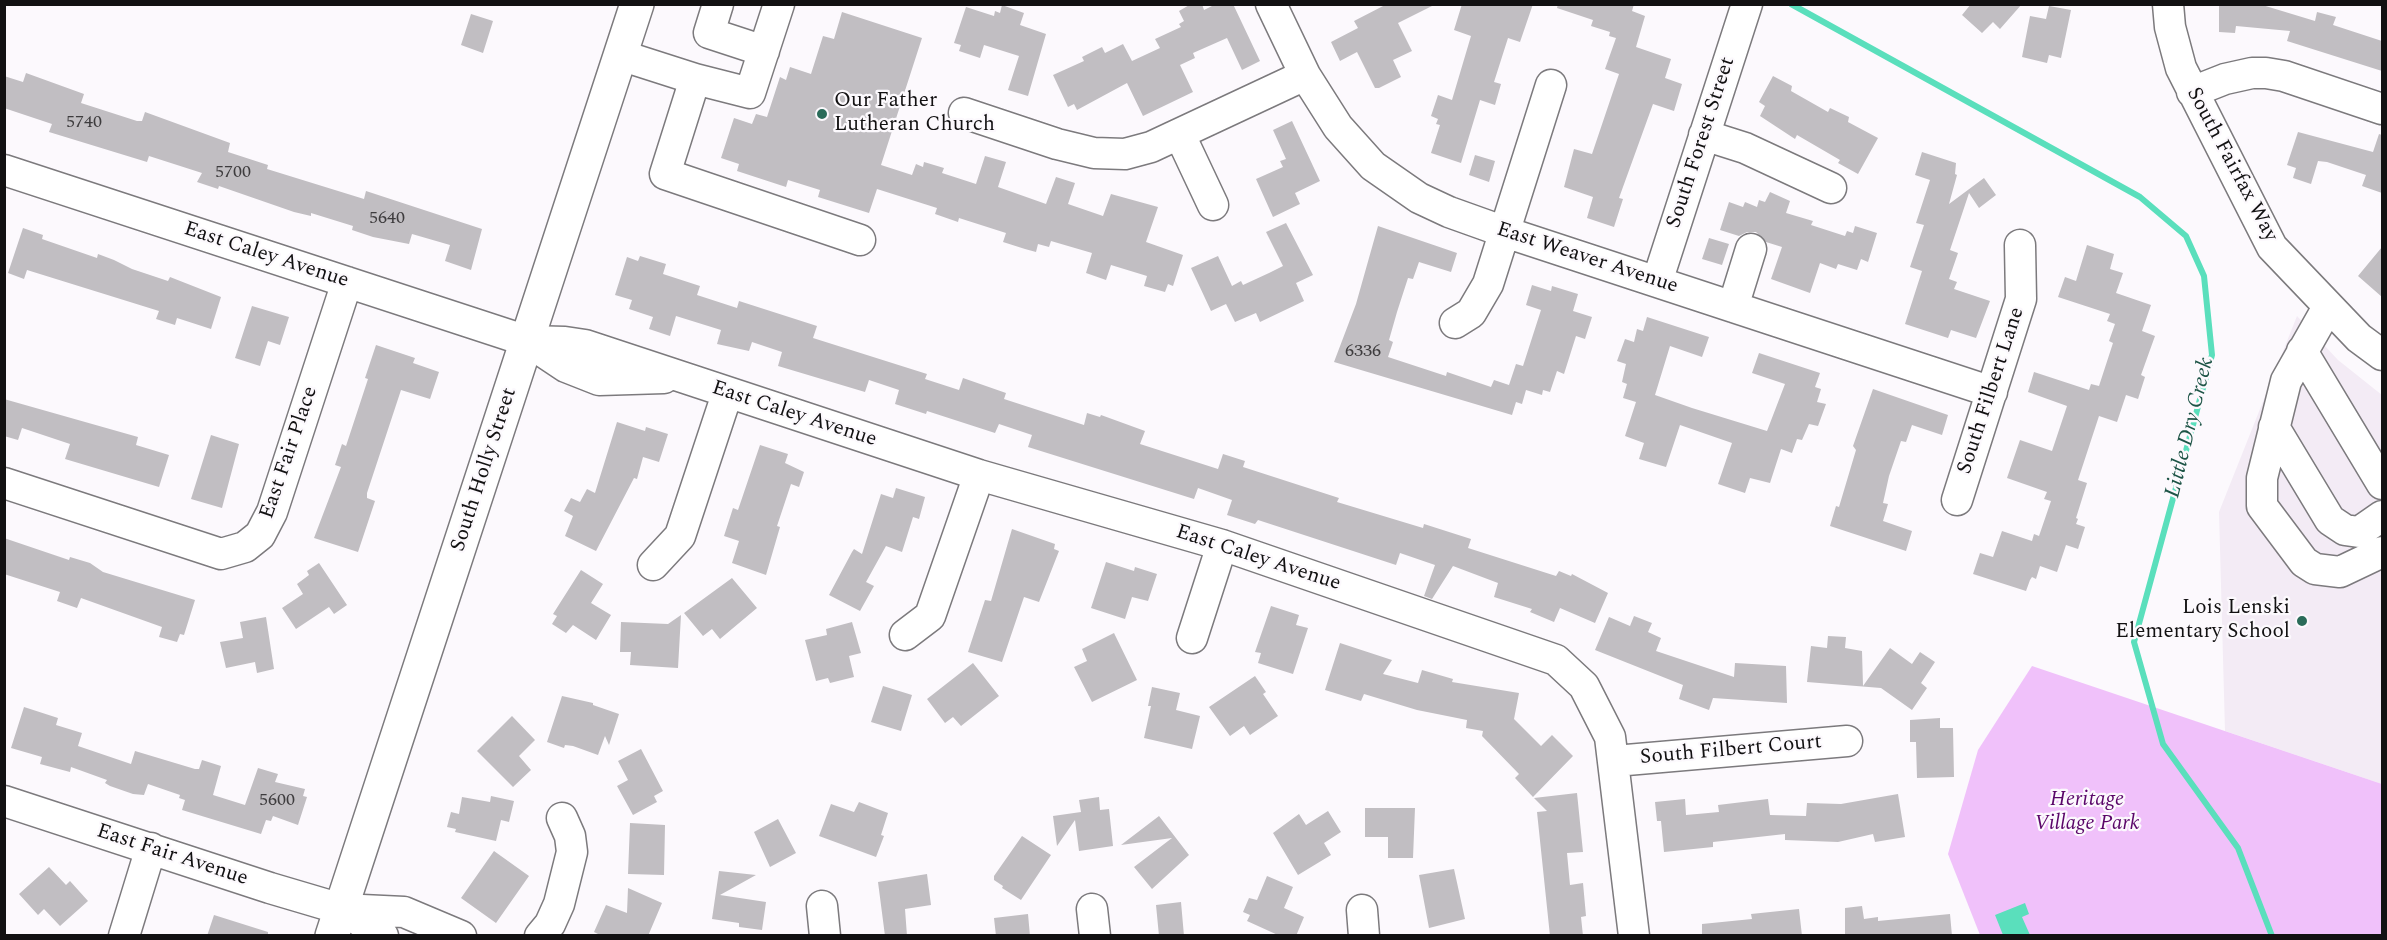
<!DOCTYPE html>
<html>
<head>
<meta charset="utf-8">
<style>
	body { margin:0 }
	#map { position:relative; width:2387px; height:940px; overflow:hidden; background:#fcf9fd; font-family:Spectral,serif }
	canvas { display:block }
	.frame { position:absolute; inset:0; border:6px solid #121112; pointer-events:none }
</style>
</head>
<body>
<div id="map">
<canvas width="2387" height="940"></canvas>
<div class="frame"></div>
</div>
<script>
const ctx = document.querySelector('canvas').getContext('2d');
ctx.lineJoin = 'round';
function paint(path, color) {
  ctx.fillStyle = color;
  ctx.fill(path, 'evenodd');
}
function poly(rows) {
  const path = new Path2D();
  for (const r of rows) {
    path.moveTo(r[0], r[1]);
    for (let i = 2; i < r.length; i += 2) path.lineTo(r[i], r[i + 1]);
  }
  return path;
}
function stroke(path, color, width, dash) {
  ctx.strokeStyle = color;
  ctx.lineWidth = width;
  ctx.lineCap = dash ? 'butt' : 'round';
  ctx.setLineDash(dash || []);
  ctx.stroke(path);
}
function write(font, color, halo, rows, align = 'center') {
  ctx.font = font + ' Spectral,serif';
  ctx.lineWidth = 4.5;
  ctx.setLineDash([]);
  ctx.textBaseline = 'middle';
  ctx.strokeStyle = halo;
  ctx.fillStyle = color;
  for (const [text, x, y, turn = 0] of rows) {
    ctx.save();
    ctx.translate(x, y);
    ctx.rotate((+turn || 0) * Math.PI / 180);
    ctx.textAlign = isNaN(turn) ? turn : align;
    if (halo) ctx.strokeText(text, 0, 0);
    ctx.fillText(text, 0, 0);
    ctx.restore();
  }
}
const built = poly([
	[2297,316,2338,360,2382,395,2382,784,2225,731,2219,512]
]);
const green = poly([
	[2032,666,2382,784,2382,935,1980,935,1948,854,1978,750]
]);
const water = poly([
	[2025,903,2029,914,2022,917,2030,935,2003,935,1995,915]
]);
const stream = poly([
	[1791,4,2140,197,2186,236,2204,276,2212,355,2134,642,2163,744,2238,848,2272,936]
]);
const building = poly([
	[1191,4,1202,4,1204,10,1216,4,1233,4,1260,61,1242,70,1227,38,1193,53,1195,58,1180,65,1193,92,1143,116,1127,83,1077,110,1074,104,1068,107,1053,75,1084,61,1082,57,1102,47,1105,53,1123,44,1132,61,1160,48,1155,39,1181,27,1179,24,1184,21,1179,11],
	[1387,4,1436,4,1398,23,1412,51,1393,60,1401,77,1379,88,1375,88,1357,52,1340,61,1331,42,1358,28,1354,21],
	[1462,4,1533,4,1520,42,1508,38,1494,82,1501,84,1495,105,1480,100,1461,163,1431,153,1440,125,1436,124,1438,119,1431,116,1438,95,1452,100,1471,36,1454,30],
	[1558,4,1634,4,1632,11,1645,16,1636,47,1671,59,1665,78,1682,84,1674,111,1653,104,1619,198,1623,199,1614,227,1587,218,1593,197,1564,187,1574,149,1592,154,1619,74,1605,69,1616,38,1609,36,1610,32,1591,26,1593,20,1557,8],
	[1971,4,2022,4,2000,29,1993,22,1982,33,1962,15],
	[2219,4,2259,4,2315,21,2317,12,2336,17,2333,25,2382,41,2382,71,2287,41,2290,31,2236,26,2235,33,2219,32],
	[1002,5,1024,13,1020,25,1046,34,1028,96,1008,90,1019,56,984,45,980,58,959,51,961,45,954,43,966,7,994,16,995,11,1000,13],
	[2049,6,2071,10,2061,58,2049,55,2047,63,2022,57,2030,16,2046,19],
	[842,12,922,38,881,165,912,175,916,164,923,167,924,162,944,168,942,173,976,184,985,156,1006,162,998,187,1046,204,1056,177,1075,183,1068,204,1103,216,1111,194,1158,207,1146,242,1183,255,1173,286,1168,284,1165,292,1144,286,1147,276,1111,265,1106,280,1086,273,1092,253,1051,241,1049,247,1038,244,1036,252,1025,249,1003,242,1006,233,959,218,958,222,935,214,937,208,877,189,869,213,818,197,820,190,788,180,786,187,737,171,739,164,721,158,734,118,752,124,756,114,767,117,780,77,786,80,790,67,811,74,823,36,834,39],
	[471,14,493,21,483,53,461,45],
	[26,73,84,94,81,103,137,121,142,121,145,112,230,143,228,152,268,165,267,169,364,199,366,191,482,229,471,270,445,261,450,245,412,234,409,244,373,237,352,230,353,226,311,213,311,216,294,212,219,186,218,189,197,182,202,173,149,156,147,162,49,132,52,124,4,108,4,76,23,82],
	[1773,76,1792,86,1791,91,1828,112,1830,108,1849,117,1848,122,1878,138,1858,174,1838,163,1840,160,1797,135,1795,139,1760,116,1765,106,1759,102],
	[1292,121,1320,181,1295,193,1300,204,1273,217,1256,179,1283,167,1280,161,1286,159,1273,130],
	[2298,132,2373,152,2379,134,2382,135,2382,193,2362,186,2366,175,2327,162,2318,161,2311,184,2293,178,2296,168,2287,165],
	[1922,152,1956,163,1955,174,1957,175,1949,204,1984,178,1996,195,1979,208,1969,193,1950,250,1958,253,1949,279,1957,282,1954,289,1990,301,1976,338,1951,330,1948,338,1905,324,1922,271,1910,267,1924,225,1916,223,1930,180,1915,175],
	[1475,155,1495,161,1489,182,1469,175],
	[1770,192,1790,201,1786,213,1813,221,1811,225,1845,236,1847,231,1853,233,1855,226,1877,233,1868,262,1861,259,1857,270,1838,264,1836,269,1820,263,1810,293,1771,279,1782,247,1766,242,1756,232,1747,232,1739,236,1720,230,1729,202,1743,207,1745,202,1757,207,1759,200,1765,202],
	[1286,223,1313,275,1296,283,1304,301,1260,322,1256,313,1235,322,1226,304,1211,311,1191,268,1218,256,1232,286,1241,281,1243,285,1269,273,1283,266,1266,232],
	[1378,226,1457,253,1451,272,1419,262,1413,279,1408,278,1397,312,1389,340,1393,342,1388,357,1446,376,1447,372,1491,387,1494,380,1509,385,1516,364,1523,366,1541,310,1526,305,1532,285,1551,291,1552,286,1578,294,1573,311,1592,317,1585,339,1576,336,1564,374,1557,371,1550,392,1543,390,1542,395,1526,390,1522,404,1516,402,1512,415,1334,362,1356,304],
	[23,228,43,235,42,239,97,258,98,254,114,260,132,269,168,281,170,277,221,297,211,329,177,318,175,325,156,319,159,311,27,270,24,279,8,273],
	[1709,238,1729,244,1722,265,1702,259],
	[2087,245,2114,254,2110,269,2123,273,2116,293,2151,305,2142,331,2155,336,2141,375,2145,377,2138,399,2126,395,2117,422,2099,416,2078,480,2087,483,2076,518,2078,519,2076,524,2085,527,2078,549,2066,545,2057,572,2040,566,2036,579,2032,577,2030,580,2026,591,1973,574,1980,553,1993,557,2002,531,2032,541,2034,534,2039,536,2051,501,2044,499,2047,492,2007,478,2020,440,2052,451,2067,406,2028,392,2034,372,2089,390,2091,384,2099,386,2113,343,2109,341,2115,324,2107,321,2110,314,2058,297,2065,277,2076,281],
	[2382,247,2382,297,2358,276],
	[640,256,666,264,663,274,700,286,697,295,737,308,739,301,817,326,813,338,927,374,925,379,959,390,963,378,1006,393,1004,399,1084,425,1087,413,1100,417,1101,415,1145,431,1140,444,1218,469,1223,454,1245,461,1243,467,1339,498,1337,502,1423,528,1424,524,1471,539,1468,548,1556,576,1559,571,1571,576,1572,574,1608,593,1595,623,1560,608,1554,622,1530,612,1532,609,1494,597,1498,583,1453,566,1432,599,1424,596,1435,565,1400,553,1396,565,1258,520,1255,524,1227,515,1232,500,1198,488,1194,499,1028,447,1032,435,999,424,995,433,927,411,926,414,895,404,899,390,869,380,865,392,778,366,782,352,752,342,749,351,717,344,721,330,676,316,670,336,649,329,653,317,629,309,632,300,615,295,627,257,638,261],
	[252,306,289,317,280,345,268,341,260,366,235,358],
	[1647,317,1709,337,1702,357,1670,346,1655,395,1692,408,1767,431,1785,384,1752,373,1759,353,1820,373,1815,387,1821,389,1817,402,1826,404,1818,426,1809,424,1802,440,1797,439,1792,453,1781,449,1770,483,1750,478,1745,493,1718,484,1732,443,1680,425,1666,467,1639,459,1644,443,1625,436,1636,402,1623,398,1627,384,1622,382,1626,364,1617,361,1625,339,1634,342,1637,329,1643,331],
	[376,345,415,358,413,363,439,372,430,399,401,390,367,493,367,498,375,501,358,552,314,538,341,467,335,465,342,444,346,446,368,379,365,378],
	[1873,389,1948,415,1942,435,1912,425,1906,442,1901,441,1889,476,1883,503,1888,504,1883,521,1912,531,1906,551,1830,526,1836,506,1839,507,1856,450,1853,446],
	[4,399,138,437,136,445,169,455,159,487,65,459,70,444,22,428,18,440,4,436],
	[617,422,645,431,646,427,668,434,659,462,643,457,637,479,634,478,596,551,565,536,573,516,564,511,571,498,580,502,587,489,595,493],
	[211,435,239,444,222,508,191,499],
	[760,445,788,454,785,463,804,472,799,487,791,484,777,526,780,527,766,575,732,563,739,541,724,536,733,508,738,510],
	[896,488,925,497,919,519,913,517,902,552,886,546,866,582,874,586,860,611,829,595,852,552,854,549,862,554,881,494,893,498],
	[1012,529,1055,544,1054,549,1059,551,1039,602,1024,597,1002,662,968,652,985,600,991,601],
	[4,538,69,560,70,557,90,563,103,572,195,600,184,635,180,634,177,642,159,637,162,627,81,598,77,608,57,601,60,592,4,574],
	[1106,562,1134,571,1135,567,1157,574,1148,601,1132,597,1125,619,1091,608],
	[319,563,347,605,334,614,329,607,296,629,282,608,303,594,297,584,309,575,307,571],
	[581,570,603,584,591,603,611,615,596,640,573,625,566,633,552,624,557,616,553,614],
	[732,578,757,608,720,639,712,629,703,636,684,613],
	[1271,606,1299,615,1296,625,1308,628,1293,674,1258,663,1261,653,1255,652],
	[681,615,678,668,630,665,631,652,620,652,621,622,668,624],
	[1634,616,1652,623,1648,632,1661,638,1656,651,1734,677,1735,663,1786,666,1787,703,1713,698,1709,710,1679,699,1683,685,1595,650,1609,617,1630,626],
	[266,617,274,669,257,673,255,662,226,668,220,642,243,638,240,622],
	[852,622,861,653,849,656,854,677,830,683,828,678,816,681,805,640,827,635,826,629],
	[1114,633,1137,680,1092,702,1074,667,1087,661,1082,649],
	[1828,636,1846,637,1845,648,1862,651,1863,686,1890,648,1912,664,1920,652,1935,662,1921,683,1927,688,1912,710,1881,688,1807,682,1811,646,1827,648],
	[1340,643,1392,660,1383,674,1418,683,1422,670,1453,679,1452,682,1519,693,1514,719,1541,746,1552,735,1573,756,1533,797,1515,778,1519,774,1482,736,1483,731,1466,728,1467,720,1417,710,1364,694,1361,701,1325,690],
	[973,663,999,696,961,726,953,717,945,723,927,699],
	[1255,676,1266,692,1263,694,1278,716,1250,735,1244,726,1230,736,1209,707],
	[883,686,912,695,901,731,871,722],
	[1152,687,1180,693,1176,710,1200,716,1192,749,1144,738,1151,706,1148,706],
	[562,696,593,703,593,705,619,714,609,745,605,736,598,755,573,746,565,745,564,748,547,742],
	[24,707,58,718,56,725,82,733,78,746,131,764,135,751,195,769,199,769,202,760,221,766,213,795,245,805,258,768,278,774,275,782,305,789,303,796,307,797,298,825,273,816,271,821,266,820,261,834,182,810,185,800,179,798,180,795,148,784,144,795,133,794,110,786,105,783,107,780,71,767,70,772,40,764,42,757,11,748],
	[512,716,535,740,519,756,531,770,513,787,477,751],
	[1940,718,1940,728,1953,728,1954,777,1917,778,1916,742,1910,742,1910,720],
	[641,749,663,791,654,796,657,802,633,815,617,786,628,780,618,761],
	[1577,793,1583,852,1567,853,1570,885,1583,883,1586,916,1581,917,1583,936,1550,936,1537,812,1547,811,1534,798],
	[1898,794,1905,837,1875,842,1873,834,1838,842,1785,840,1785,834,1713,842,1713,847,1664,852,1661,821,1657,821,1655,802,1685,799,1686,815,1719,812,1718,805,1768,799,1770,815,1806,816,1807,803,1841,804],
	[491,796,514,801,509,822,501,820,496,841,455,832,456,829,447,827,451,812,459,814,462,797,490,802],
	[1099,797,1100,810,1109,809,1113,846,1079,851,1075,820,1057,846,1053,816,1081,812,1079,800],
	[859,802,888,813,881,835,884,836,876,857,819,836,831,804,854,812],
	[1365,808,1415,808,1413,858,1388,858,1388,837,1365,837],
	[1328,811,1341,832,1324,843,1331,855,1298,875,1273,833,1299,814,1306,825],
	[1159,816,1189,855,1152,889,1134,867,1172,838,1121,845],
	[778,819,796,853,770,867,754,832],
	[630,823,665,825,664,875,628,874],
	[1022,836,1051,855,1021,900,1002,888,1003,886,994,880,994,876],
	[494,851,529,876,496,923,461,898],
	[49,867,66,885,70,881,88,901,60,926,44,909,38,915,19,894],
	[1454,869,1465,919,1429,928,1419,875],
	[719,871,756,875,720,895,766,902,762,930,739,927,739,923,712,919],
	[927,874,931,905,905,909,907,936,885,936,878,882],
	[1267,876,1293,887,1284,908,1304,917,1296,936,1280,936,1247,921,1250,915,1243,912,1249,898,1257,900],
	[628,888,662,903,648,936,602,936,594,932,606,905,627,913],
	[1181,902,1184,936,1159,936,1156,905],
	[1862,906,1864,919,1878,917,1878,921,1950,914,1952,936,1845,936,1845,908],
	[1799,909,1802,936,1702,936,1702,924,1752,919,1751,914],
	[1028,914,1030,936,996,936,994,918],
	[214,915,268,932,268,936,207,936]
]);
const minor = poly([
	[718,4,709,33,764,51],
	[1271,4,1305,75,1338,127,1373,166,1419,198,1449,212,1505,232,1992,392],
	[2168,4,2170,27,2181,68,2272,247,2359,338,2382,355],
	[620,55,695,79,665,174,860,240],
	[695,79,750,93,779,4],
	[2192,92,2225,79,2252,73,2266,73,2284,76,2382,109],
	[964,113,1057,144,1094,153,1125,154,1151,147,1305,75],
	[1180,135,1213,205],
	[1704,135,1745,148,1831,188],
	[4,170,527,341,565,342,585,345,979,475,1222,545,1556,660,1584,686,1610,737,1634,936],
	[1657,282,1747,4],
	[1733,307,1751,249],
	[2328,307,2286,381,2262,478,2262,506,2304,562,2315,569,2340,572,2382,552],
	[1455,323,1471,313,1488,284,1551,85],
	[527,341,566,367,599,380,664,378],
	[2302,351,2382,484],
	[2274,427,2330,520,2345,530,2359,532,2382,516],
	[4,483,221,554,245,547,260,535,272,512,347,282],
	[1957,500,2021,299,2020,245],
	[653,565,680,536,727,394],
	[905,635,930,616,979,475],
	[1192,638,1222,545],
	[1615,761,1847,741],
	[4,801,270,888,341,909,404,912,461,936],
	[822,906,825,936],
	[1092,909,1095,936],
	[343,910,383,936],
	[1362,910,1364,936],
	[124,936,151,848],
	[540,936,550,924,559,904,572,852,570,836,562,818]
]);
const major = poly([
	[332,936,637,4]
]);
const markers = [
	[822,114,6,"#2a6b59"],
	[2302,621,6,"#2a6b59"]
];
const numberNames = [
	["5740",84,123],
	["5700",233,173],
	["5640",387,219],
	["6336",1363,352],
	["5600",277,801]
];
const poiNames = [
	["Our Father",834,102],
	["Lutheran Church",834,126],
	["Lois Lenski",2290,609,"right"],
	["Elementary School",2290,633,"right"]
];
const streetNames = [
	["South Forest Street",1702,143,-72],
	["South Fairfax Way",2231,165,62],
	["East Caley Avenue",266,256,18],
	["East Weaver Avenue",1587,259,18],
	["South Filbert Lane",1992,391,-72],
	["East Caley Avenue",794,415,18],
	["East Fair Place",290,453,-71],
	["South Holly Street",485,470,-72],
	["East Caley Avenue",1258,559,18],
	["South Filbert Court",1731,751,-5],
	["East Fair Avenue",172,856,18]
];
const parkNames = [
	["Heritage",2087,801],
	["Village Park",2087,825]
];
const waterNames = [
	["Little Dry Creek",2191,428,-76]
];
paint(built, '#f3ebf5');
paint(green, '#f0c1fa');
paint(water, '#5adfbc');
stroke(stream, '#5adfbc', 6);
paint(building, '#c1bec2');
stroke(minor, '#7c7a7d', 33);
stroke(major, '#7c7a7d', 36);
stroke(minor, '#fff', 30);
stroke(major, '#fff', 33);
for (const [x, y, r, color] of markers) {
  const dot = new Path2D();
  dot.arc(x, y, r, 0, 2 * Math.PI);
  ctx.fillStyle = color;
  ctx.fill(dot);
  stroke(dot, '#fcf9fd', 2);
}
write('18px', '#3e3c3e', null, numberNames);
write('21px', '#121112', '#fcf9fd', poiNames, 'left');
write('21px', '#121112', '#fcf9fd', streetNames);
write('italic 21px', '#5a0669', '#fcf9fd', parkNames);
write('italic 22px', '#1d5446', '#fcf9fd', waterNames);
</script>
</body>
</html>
